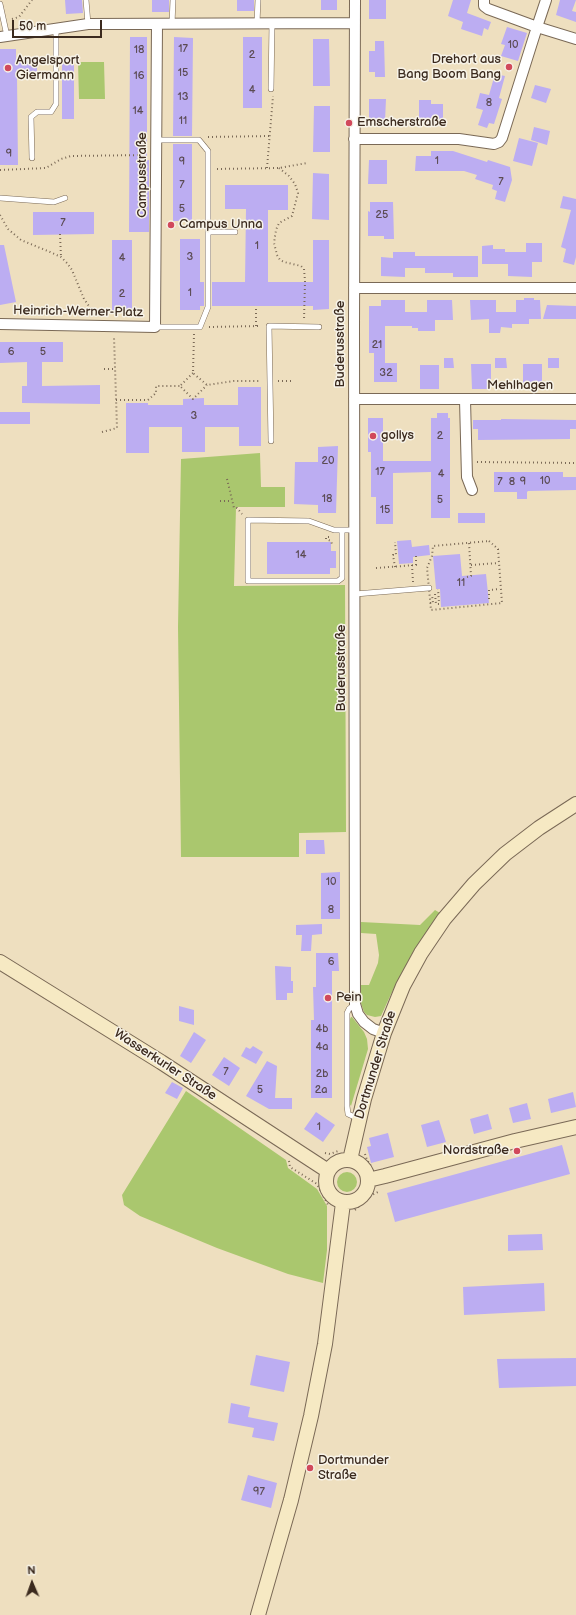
<!DOCTYPE html>
<html>
<head>
<meta charset="utf-8">
<style>
	body { margin:0 }
	#map { position:relative; width:576px; height:1615px; overflow:hidden; background:#eedfbf; font-family:"Balsamiq Sans",sans-serif }
	canvas { display:block }
	.north { position:absolute; left:12px; top:1563px; width:40px; height:40px; -webkit-text-stroke:3px #f7f3e8; paint-order:stroke; rotate:358deg; font-size:11px; font-weight:700; line-height:16px; text-align:center; color:#3b2a1e }
	.north::after { content:''; display:block; margin:auto; width:14px; height:18px; background:#3b2a1e; clip-path:polygon(50% 0,100% 100%,50% 72%,0 100%) }
	.scale { position:absolute; left:12px; top:20px; width:90px; height:18px; box-sizing:border-box; border:2px solid #3b2a1e; border-top:0; padding-left:5px; font-size:12px; line-height:14px; white-space:nowrap; color:#3b2a1e; -webkit-text-stroke:3px #f7f3e8; paint-order:stroke }
</style>
</head>
<body>
<div id="map">
<canvas width="576" height="1615"></canvas>
<div class="north">N</div>
<div class="scale">50 m</div>
</div>
<script>
const ctx = document.querySelector('canvas').getContext('2d');
ctx.lineJoin = 'round';
function paint(path, color) {
  ctx.fillStyle = color;
  ctx.fill(path, 'evenodd');
}
function poly(rows) {
  const path = new Path2D();
  for (const r of rows) {
    if (r.length === 3) {
      path.moveTo(r[0] + r[2], r[1]);
      path.arc(r[0], r[1], r[2], 0, 2 * Math.PI);
      continue;
    }
    path.moveTo(r[0], r[1]);
    for (let i = 2; i < r.length; i += 2) path.lineTo(r[i], r[i + 1]);
  }
  return path;
}
function stroke(path, color, width, dash) {
  ctx.strokeStyle = color;
  ctx.lineWidth = width;
  ctx.lineCap = dash ? 'butt' : 'round';
  ctx.setLineDash(dash || []);
  ctx.stroke(path);
}
function write(font, color, halo, rows, align = 'center') {
  ctx.font = font + ' "Balsamiq Sans",sans-serif';
  ctx.lineWidth = 3;
  ctx.setLineDash([]);
  ctx.textBaseline = 'middle';
  ctx.strokeStyle = halo;
  ctx.fillStyle = color;
  for (const [text, x, y, turn = 0] of rows) {
    ctx.save();
    ctx.translate(x, y);
    ctx.rotate((+turn || 0) * Math.PI / 180);
    ctx.textAlign = isNaN(turn) ? turn : align;
    if (halo) ctx.strokeText(text, 0, 0);
    ctx.fillText(text, 0, 0);
    ctx.restore();
  }
}
const green = poly([
	[78,62,104,62,105,99,79,99],
	[260,453,261,487,285,487,285,507,236,507,234,586,345,585,346,832,299,833,299,857,181,857,178,627,181,459],
	[435,910,440,913,412,954,391,994,381,1016,375,1017,367,1015,364,1012,361,1003,360,985,369,985,378,963,379,955,376,934,361,933,361,922,420,925],
	[351,1017,352,1017,364,1032,367,1039,368,1049,351,1106,349,1103,349,1021],
	[186,1091,286,1160,288,1168,317,1189,327,1206,327,1250,323,1283,288,1274,217,1248,140,1216,124,1205,122,1195],
	[347,1182,10]
]);
const building = poly([
	[65,0,82,0,83,13,66,14],
	[152,0,169,0,169,12,152,12],
	[237,0,254,0,254,11,237,11],
	[321,0,337,0,337,10,321,10],
	[369,0,386,0,386,19,369,19],
	[453,0,471,0,467,13,491,22,488,30,484,28,482,36,461,29,463,22,448,16],
	[560,0,576,0,572,11,576,12,576,22,556,15],
	[507,27,527,33,518,61,501,56,505,45,501,44],
	[130,37,147,37,147,160,149,160,149,232,129,232],
	[174,37,193,38,192,136,173,136],
	[243,37,262,37,262,108,243,108],
	[313,39,329,39,330,86,313,86],
	[375,41,384,41,385,77,375,77,375,72,369,72,369,51,375,51],
	[0,49,16,49,16,60,37,59,37,77,17,77,18,165,0,165],
	[62,62,74,62,74,119,62,119],
	[495,74,505,76,499,98,502,99,494,124,489,123,487,128,478,125,483,110,476,108,480,93,489,95],
	[535,85,551,89,546,103,531,98],
	[369,99,386,99,385,121,369,121],
	[419,100,431,100,431,104,443,104,443,123,419,123],
	[314,106,330,106,330,152,313,152],
	[534,127,550,131,547,145,531,140],
	[519,138,538,143,532,166,513,161],
	[173,144,192,144,192,221,173,221],
	[431,151,453,151,487,162,488,160,510,167,512,180,505,202,495,199,497,191,492,189,493,185,475,179,477,175,464,171,415,171,416,156,431,156],
	[369,160,387,160,387,184,368,184],
	[313,173,329,174,329,220,312,219],
	[225,185,288,185,288,210,268,210,268,282,313,282,313,240,329,240,329,309,313,310,313,306,212,306,212,282,245,282,246,209,225,209],
	[563,196,576,199,576,257,574,265,563,262,566,249,561,247,571,210,560,208],
	[370,202,393,202,394,239,384,239,384,236,368,236,368,211,370,212],
	[33,212,94,212,94,234,33,235],
	[180,239,200,239,200,282,204,282,204,306,200,306,200,310,180,310],
	[112,240,132,240,132,312,112,312],
	[526,243,542,243,542,262,532,262,532,277,508,276,508,264,482,264,482,246,493,245,493,249,505,249,505,252,526,252],
	[0,245,4,245,16,302,0,305],
	[393,252,415,252,415,256,478,256,478,277,453,277,453,273,425,273,425,268,405,268,405,277,381,276,381,257,393,258],
	[524,298,534,298,534,300,540,300,541,319,529,319,529,324,512,324,512,328,501,327,500,333,489,333,489,319,471,320,470,300,496,300,496,312,516,312,516,300,524,300],
	[381,300,405,300,405,312,427,312,427,300,452,300,453,320,435,320,435,331,418,331,418,328,412,328,412,326,385,326,385,363,397,363,397,382,374,382,374,353,369,353,369,306,381,306],
	[547,305,576,306,576,319,543,319],
	[0,342,63,342,63,362,42,362,42,386,100,385,100,404,22,403,22,386,27,386,27,362,0,363],
	[444,358,453,358,454,368,444,368],
	[495,358,506,358,507,368,495,368],
	[548,358,559,358,559,368,548,368],
	[471,364,491,364,491,389,472,389],
	[523,364,542,364,542,388,523,388],
	[420,365,439,365,439,389,420,389],
	[238,387,261,387,261,446,239,446,239,427,205,427,205,452,182,452,182,427,149,427,149,453,126,453,126,403,148,403,148,405,183,405,183,399,204,398,204,405,238,405],
	[0,412,30,412,30,424,0,424],
	[437,413,448,413,448,418,450,418,450,518,431,518,431,472,393,473,393,524,376,524,376,497,371,497,371,452,368,452,368,418,383,418,383,461,431,461,431,418,437,418],
	[501,419,576,420,576,429,570,429,570,439,478,440,478,429,473,429,473,420,501,420],
	[338,446,336,513,318,513,318,505,294,504,295,462,318,462,318,447],
	[494,472,563,472,563,477,576,477,576,490,528,491,527,492,527,499,517,499,517,492,494,492],
	[458,513,485,513,485,523,458,523],
	[411,540,412,547,429,545,430,555,413,557,413,563,399,564,397,541],
	[267,542,331,542,331,551,336,551,336,568,330,568,330,574,267,574],
	[460,554,462,576,486,574,489,603,441,607,440,589,436,589,433,556],
	[306,840,324,840,325,854,306,854],
	[340,872,340,919,321,919,321,873],
	[322,924,322,934,312,935,311,951,301,951,302,935,296,935,296,925],
	[316,953,338,953,339,971,332,971,332,1098,311,1098,311,1020,314,1020,313,987,316,987],
	[275,966,291,967,291,981,293,981,293,993,287,993,287,1000,276,1000],
	[179,1006,194,1010,194,1025,179,1021],
	[194,1032,206,1040,191,1063,180,1056],
	[253,1046,263,1052,256,1064,241,1056,246,1047,250,1049],
	[224,1057,240,1068,229,1086,212,1075],
	[267,1061,277,1066,275,1098,292,1098,292,1109,269,1109,246,1096],
	[172,1082,183,1088,177,1099,165,1093],
	[573,1092,576,1107,551,1113,548,1099],
	[527,1103,531,1119,513,1123,509,1108],
	[316,1112,335,1125,323,1142,304,1129],
	[488,1114,492,1129,474,1134,470,1119],
	[439,1120,446,1142,427,1147,421,1125],
	[388,1133,394,1157,371,1163,367,1147,371,1146,369,1138],
	[562,1145,570,1174,395,1222,387,1193],
	[542,1234,543,1250,508,1251,508,1235],
	[544,1283,545,1311,464,1315,463,1287],
	[256,1355,290,1362,284,1392,250,1385],
	[576,1358,576,1386,499,1388,497,1359],
	[231,1403,250,1407,248,1417,278,1423,274,1441,252,1437,254,1428,228,1423],
	[248,1475,277,1483,271,1508,241,1500]
]);
const path = poly([
	[12,19,19,17,32,0],
	[208,137,270,136],
	[267,168,273,96],
	[279,168,289,176,295,184,298,193,292,216,279,223,276,230,274,243,277,255,280,260,284,262,301,266,304,269,305,281,304,320],
	[217,169,279,168,307,163],
	[0,170,46,168,61,159,71,156,145,155],
	[0,215,8,229,21,240,50,252,61,257,67,263,72,270,84,299,95,315],
	[60,234,61,257],
	[256,326,256,306],
	[209,327,260,326],
	[194,334,193,373,207,385,234,381,261,381],
	[104,369,115,369],
	[193,373,180,386,193,399,207,385],
	[278,381,294,381],
	[116,400,148,400,156,393,156,386,180,386],
	[102,432,117,428,114,337],
	[477,462,576,463],
	[227,479,234,508,237,508,242,514],
	[220,501,232,501],
	[329,537,326,537,326,539,331,541,332,544],
	[489,541,498,549,502,603,431,610,427,568,432,556,433,546,489,541],
	[412,565,413,582],
	[471,565,499,563],
	[395,567,393,555,396,555,395,542],
	[376,568,416,565,416,556],
	[467,577,471,576,469,543],
	[435,594,436,604,439,604,438,589],
	[489,599,489,590,500,589],
	[430,603,433,603,432,595],
	[325,1153,330,1154,338,1151],
	[365,1154,367,1160,371,1166],
	[289,1161,290,1167,317,1184,329,1207],
	[355,1210,372,1195,380,1191]
]);
const lane = poly([
	[86,0,88,24],
	[0,4,7,36],
	[257,23,258,0],
	[172,24,173,0],
	[271,89,272,23],
	[32,158,31,117,37,112,51,112,56,104,56,28],
	[0,198,54,202,65,198],
	[208,232,235,232],
	[155,327,200,327,208,307,208,151,199,140,157,140],
	[271,441,269,326,319,327],
	[342,530,342,578,338,581,248,581,248,520,309,521,334,530,355,530],
	[355,594,429,588],
	[355,1004,349,1009,347,1013,347,1106,348,1114,359,1119]
]);
const street = poly([
	[355,0,354,327,355,1004,358,1014,364,1022,373,1029,384,1033],
	[546,0,537,27,576,39],
	[0,37,88,24,355,23],
	[354,139,459,139,494,144,499,142,502,138,537,27,488,9,484,6,484,0],
	[354,288,576,288],
	[0,324,155,327,157,24],
	[354,399,576,399],
	[465,400,467,477,472,490]
]);
const secondary = poly([
	[0,962,161,1062,328,1171],
	[347,1181,21],
	[350,1160,364,1099,384,1033,403,986,421,953,444,919,474,884,505,854,539,828,576,804],
	[368,1180,385,1176,515,1141,576,1127],
	[258,1615,291,1500,311,1416,325,1344,343,1203]
]);
const markers = [
	[509,67,4,"#d1495b"],
	[8,68,4,"#d1495b"],
	[349,123,4,"#d1495b"],
	[171,225,4,"#d1495b"],
	[373,436,4,"#d1495b"],
	[328,998,4,"#d1495b"],
	[517,1151,4,"#d1495b"],
	[310,1468,4,"#d1495b"]
];
const numberNames = [
	["10",513,45],
	["17",183,49],
	["18",139,50],
	["2",252,55],
	["15",183,73],
	["16",139,76],
	["4",252,90],
	["13",183,97],
	["8",489,103],
	["14",138,111],
	["11",183,121],
	["9",9,154],
	["1",437,161],
	["9",182,162],
	["7",501,182],
	["7",182,185],
	["5",182,209],
	["25",382,215],
	["7",63,223],
	["1",257,246],
	["3",190,257],
	["4",122,258],
	["1",190,293],
	["2",122,294],
	["21",377,345],
	["6",11,352],
	["5",43,352],
	["32",386,373],
	["3",194,416],
	["2",440,436],
	["20",328,461],
	["17",380,472],
	["4",441,474],
	["10",545,481],
	["7",500,482],
	["8",512,482],
	["9",523,482],
	["18",327,499],
	["5",440,500],
	["15",385,510],
	["14",301,555],
	["11",461,583],
	["10",331,882],
	["8",331,910],
	["6",331,962],
	["4b",322,1029],
	["4a",322,1047],
	["7",226,1072],
	["2b",322,1074],
	["5",260,1090],
	["2a",321,1090],
	["1",319,1127],
	["97",259,1492]
];
const poiNames = [
	["Drehort aus",501,60,"right"],
	["Bang Boom Bang",501,75,"right"],
	["Angelsport",16,61],
	["Giermann",16,76],
	["Emscherstraße",357,123],
	["Campus Unna",179,225],
	["gollys",381,436],
	["Pein",336,998],
	["Nordstraße",509,1151,"right"],
	["Dortmunder",318,1461],
	["Straße",318,1476]
];
const streetNames = [
	["Campusstraße",143,175,-90],
	["Heinrich-Werner-Platz",78,312,1],
	["Buderusstraße",341,344,-90],
	["Mehlhagen",520,386],
	["Buderusstraße",342,668,-90],
	["Wasserkurler Straße",165,1065,33],
	["Dortmunder Straße",376,1065,-73]
];
paint(green, '#aac76e');
paint(building, '#bcadf2');
stroke(lane, '#7a6956', 6);
stroke(street, '#7a6956', 12);
stroke(secondary, '#7a6956', 16);
stroke(path, '#7a6956', 2, [1, 3]);
stroke(lane, '#fff', 5);
stroke(street, '#fff', 10);
stroke(secondary, '#f6e9c3', 14);
for (const [x, y, r, color] of markers) {
  const dot = new Path2D();
  dot.arc(x, y, r, 0, 2 * Math.PI);
  ctx.fillStyle = color;
  ctx.fill(dot);
  stroke(dot, '#f7f3e8', 1.5);
}
write('11px', '#5b4b53', null, numberNames);
write('13px', '#3b2a1e', '#f7f3e8', poiNames, 'left');
write('13px', '#3b2a1e', '#f7f3e8', streetNames);
</script>
</body>
</html>
